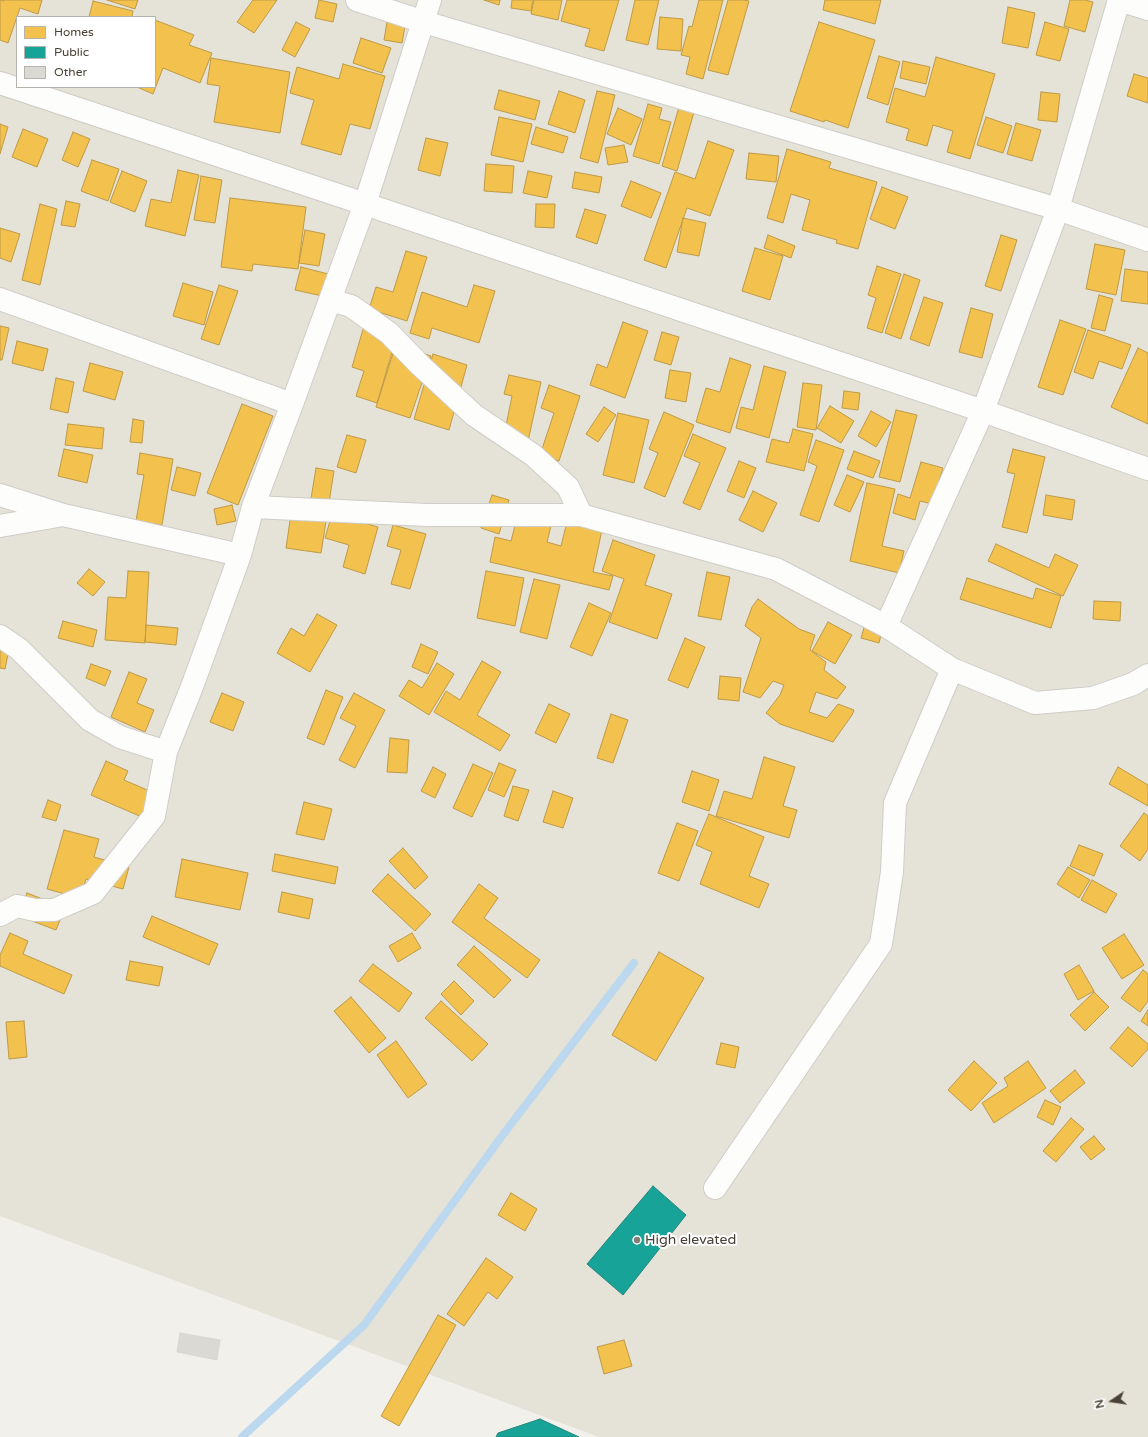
<!DOCTYPE html>
<html>
<head>
<meta charset="utf-8">
<style>
	body { margin:0 }
	#map { position:relative; width:1148px; height:1437px; overflow:hidden; background:#f1f0eb; font-family:"Varela Round",sans-serif }
	canvas { display:block }
	.legend { position:absolute; left:16px; top:16px; width:140px; height:72px; box-sizing:border-box; background:#fff; border:1px solid #b6b3af; margin:0; padding:5px 7px; list-style:none; font-size:12px; color:#484236 }
	.legend li { display:flex; align-items:center; gap:8px; height:20px }
	.legend b { width:20px; border:1px solid #b6b3af }
	.north { position:absolute; left:1092px; top:1381px; width:40px; height:40px; -webkit-text-stroke:3px #fff; paint-order:stroke; rotate:257deg; font-size:11px; font-weight:700; line-height:16px; text-align:center; color:#484236 }
	.north::after { content:''; display:block; margin:auto; width:14px; height:18px; background:#484236; clip-path:polygon(50% 0,100% 100%,50% 72%,0 100%) }
</style>
</head>
<body>
<div id="map">
<canvas width="1148" height="1437"></canvas>
<ul class="legend">
<li><b style="height:11px;background:#f2c14e"></b>Homes</li>
<li><b style="height:11px;background:#17a398"></b>Public</li>
<li><b style="height:11px;background:#dbd9d3"></b>Other</li>
</ul>
<div class="north">N</div>
</div>
<script>
const ctx = document.querySelector('canvas').getContext('2d');
ctx.lineJoin = 'round';
function paint(path, color) {
  ctx.fillStyle = color;
  ctx.fill(path, 'evenodd');
}
function poly(rows) {
  const path = new Path2D();
  for (const r of rows) {
    path.moveTo(r[0], r[1]);
    for (let i = 2; i < r.length; i += 2) path.lineTo(r[i], r[i + 1]);
  }
  return path;
}
function stroke(path, color, width, dash) {
  ctx.strokeStyle = color;
  ctx.lineWidth = width;
  ctx.lineCap = dash ? 'butt' : 'round';
  ctx.setLineDash(dash || []);
  ctx.stroke(path);
}
function write(font, color, halo, rows, align = 'center') {
  ctx.font = font + ' "Varela Round",sans-serif';
  ctx.lineWidth = 4;
  ctx.setLineDash([]);
  ctx.textBaseline = 'middle';
  ctx.strokeStyle = halo;
  ctx.fillStyle = color;
  for (const [text, x, y, turn = 0] of rows) {
    ctx.save();
    ctx.translate(x, y);
    ctx.rotate((+turn || 0) * Math.PI / 180);
    ctx.textAlign = isNaN(turn) ? turn : align;
    if (halo) ctx.strokeText(text, 0, 0);
    ctx.fillText(text, 0, 0);
    ctx.restore();
  }
}
const residential = poly([
	[0,0,1148,0,1148,1437,599,1437,0,1216],
	[17,17,155,17,155,87,17,87]
]);
const homes = poly([
	[0,0,4,1,4,0,42,0,38,14,20,8,8,43,0,40,0,0],
	[107,0,138,0,135,9,107,0],
	[253,0,277,0,254,33,237,22,253,0],
	[319,0,337,4,333,22,315,18,319,0],
	[484,0,500,0,499,5,484,0],
	[512,0,533,0,531,11,511,8,512,0],
	[534,0,562,0,558,20,531,14,534,0],
	[567,0,619,0,604,51,585,46,590,29,561,21,567,0],
	[635,0,659,0,648,45,626,40,635,0],
	[699,0,723,0,703,79,686,74,690,57,681,55,689,26,692,27,699,0],
	[728,0,744,0,749,1,728,75,708,70,728,0],
	[825,0,881,0,875,24,823,10,825,0],
	[1070,0,1085,0,1093,2,1085,32,1064,26,1070,0],
	[93,1,133,11,132,17,89,17,93,1],
	[1008,7,1035,13,1028,48,1002,43,1008,7],
	[660,17,683,19,681,51,657,49,660,17],
	[155,20,194,35,189,45,212,53,200,83,163,68,153,94,137,87,155,87,155,20],
	[296,22,310,29,295,57,282,50,296,22],
	[387,22,405,26,402,43,384,40,387,22],
	[819,22,875,40,848,128,825,120,824,122,790,111,819,22],
	[1045,22,1069,29,1060,61,1036,55,1045,22],
	[361,38,391,48,382,73,353,63,361,38],
	[879,56,900,62,888,105,867,98,879,56],
	[936,57,995,74,970,159,947,152,953,131,933,125,927,146,906,140,909,129,886,122,895,88,925,97,936,57],
	[211,58,290,72,280,133,214,122,220,86,207,84,211,58],
	[903,61,930,67,926,84,900,78,903,61],
	[343,64,385,76,370,129,350,124,341,155,301,144,314,100,290,93,297,67,339,79,343,64],
	[1134,74,1148,78,1148,103,1127,96,1134,74],
	[499,90,540,101,535,120,494,109,499,90],
	[559,91,585,100,575,133,548,124,559,91],
	[597,91,615,95,598,163,580,158,597,91],
	[1041,92,1060,94,1057,122,1038,120,1041,92],
	[648,104,662,108,659,119,671,122,659,164,633,156,648,104],
	[679,107,694,112,677,171,662,166,679,107],
	[618,108,642,119,631,145,607,134,618,108],
	[499,117,532,124,523,162,491,155,499,117],
	[986,117,1012,126,1003,153,977,145,986,117],
	[1016,123,1041,130,1032,161,1007,154,1016,123],
	[0,124,8,127,0,154,0,124],
	[536,127,568,137,563,153,531,144,536,127],
	[23,129,48,139,37,167,12,157,23,129],
	[73,132,90,139,78,167,62,160,73,132],
	[426,138,448,143,440,176,418,170,426,138],
	[708,141,734,150,710,216,687,208,666,268,644,260,675,172,695,179,708,141],
	[624,145,628,162,608,165,605,148,624,145],
	[787,149,831,162,829,168,877,182,858,249,836,243,837,240,802,230,810,200,791,194,783,223,767,218,787,149],
	[749,153,779,156,776,182,746,179,749,153],
	[92,160,119,169,108,201,81,191,92,160],
	[486,164,514,166,512,193,484,191,486,164],
	[178,170,199,175,185,236,145,226,151,199,171,203,178,170],
	[122,171,147,181,135,212,110,202,122,171],
	[528,171,552,176,547,198,523,193,528,171],
	[575,172,602,177,599,193,572,188,575,172],
	[201,176,222,180,215,223,194,220,201,176],
	[631,181,661,193,651,218,621,206,631,181],
	[882,187,908,197,895,229,870,219,882,187],
	[230,198,306,207,298,269,253,264,252,271,221,267,230,198],
	[66,201,80,204,75,227,61,225,66,201],
	[40,204,57,209,40,285,22,280,40,204],
	[536,204,555,204,554,228,535,227,536,204],
	[585,209,606,215,597,244,576,237,585,209],
	[683,218,706,223,699,256,677,252,683,218],
	[0,228,20,234,11,262,0,258,0,228],
	[305,230,325,234,319,266,299,263,305,230],
	[768,235,795,246,791,258,764,248,768,235],
	[1001,235,1017,240,1001,291,985,286,1001,235],
	[1095,244,1125,250,1116,295,1086,289,1095,244],
	[755,248,783,256,770,300,742,291,755,248],
	[406,251,427,257,407,321,369,309,376,287,393,292,406,251],
	[877,266,901,274,882,333,867,328,876,298,868,295,877,266],
	[301,267,332,275,327,297,295,290,301,267],
	[1125,269,1148,272,1148,304,1121,301,1125,269],
	[904,274,920,280,901,339,885,333,904,274],
	[183,283,213,292,204,325,173,316,183,283],
	[219,285,238,291,219,345,201,339,219,285],
	[474,285,495,291,479,343,432,328,429,339,410,333,422,292,467,307,474,285],
	[1099,295,1113,299,1105,331,1091,328,1099,295],
	[924,297,943,303,929,346,910,339,924,297],
	[971,308,993,314,982,358,959,352,971,308],
	[366,319,399,329,377,403,356,396,364,371,352,367,366,319],
	[1060,320,1086,329,1063,395,1038,387,1060,320],
	[623,322,648,331,625,398,590,385,597,364,607,368,623,322],
	[0,326,9,328,2,360,0,360,0,326],
	[1088,330,1131,345,1122,369,1099,361,1093,379,1074,372,1088,330],
	[662,332,679,337,671,365,654,360,662,332],
	[17,341,48,349,43,371,12,363,17,341],
	[396,344,431,356,410,418,376,407,396,344],
	[1138,348,1148,353,1148,424,1111,407,1138,348],
	[433,354,467,365,449,430,414,419,433,354],
	[730,358,751,365,730,433,696,422,706,388,720,392,730,358],
	[90,363,123,372,115,400,83,391,90,363],
	[764,366,786,372,769,438,736,428,741,407,753,410,764,366],
	[670,370,691,373,686,402,665,398,670,370],
	[509,375,541,382,527,446,503,440,512,396,504,394,509,375],
	[56,378,74,382,68,413,50,409,56,378],
	[803,383,822,385,816,430,797,427,803,383],
	[549,385,580,396,559,461,540,455,554,413,541,408,549,385],
	[844,391,860,393,858,410,842,408,844,391],
	[242,404,273,416,238,505,207,493,242,404],
	[830,406,854,421,841,443,817,428,830,406],
	[604,407,616,415,598,442,586,434,604,407],
	[896,410,917,415,900,482,879,477,896,410],
	[871,411,891,422,876,447,858,436,871,411],
	[664,412,694,425,665,497,644,488,658,453,649,449,664,412],
	[618,413,649,420,634,483,603,475,618,413],
	[133,419,144,421,142,443,130,442,133,419],
	[68,424,104,428,102,449,65,445,68,424],
	[793,429,813,434,804,471,766,462,772,439,789,443,793,429],
	[693,434,726,448,700,510,683,503,700,463,684,456,693,434],
	[347,435,366,440,356,473,337,467,347,435],
	[816,440,844,450,819,522,800,515,817,466,808,462,816,440],
	[64,449,93,455,87,483,58,476,64,449],
	[1013,449,1045,457,1027,533,1002,527,1015,474,1007,472,1013,449],
	[854,451,880,461,873,478,847,469,854,451],
	[140,453,173,459,162,525,136,521,144,475,137,474,140,453],
	[739,461,756,468,744,498,727,491,739,461],
	[921,462,943,468,932,504,920,501,915,520,893,513,898,494,910,498,921,462],
	[177,467,201,473,195,496,171,490,177,467],
	[316,468,334,471,321,553,286,548,291,514,308,517,316,468],
	[847,475,864,482,850,512,834,505,847,475],
	[867,483,895,489,882,546,904,551,899,573,850,561,867,483],
	[753,491,777,503,763,532,739,520,753,491],
	[492,495,509,500,499,534,481,528,492,495],
	[1046,495,1075,500,1072,520,1043,515,1046,495],
	[232,505,236,521,217,525,214,509,232,505],
	[519,510,553,518,547,542,561,546,567,522,602,530,593,572,613,576,609,590,490,562,495,537,511,541,519,510],
	[332,514,378,527,365,574,343,567,349,545,325,538,332,514],
	[393,525,426,534,410,589,391,584,401,550,387,546,393,525],
	[613,540,655,555,645,585,672,594,657,639,609,622,624,579,602,571,613,540],
	[996,544,1049,568,1055,554,1078,565,1063,596,988,561,996,544],
	[89,569,105,582,93,596,77,583,89,569],
	[128,571,149,572,145,643,105,640,108,597,126,598,128,571],
	[486,571,524,578,515,626,477,618,486,571],
	[707,572,730,577,721,620,698,616,707,572],
	[967,578,1033,599,1036,588,1061,596,1051,628,960,599,967,578],
	[534,579,560,585,547,639,520,632,534,579],
	[758,599,799,629,815,635,810,650,826,662,824,670,846,687,837,699,816,692,809,712,827,718,838,704,854,710,852,715,833,742,780,724,766,713,780,695,784,685,773,681,760,698,743,692,761,638,745,626,752,607,758,599],
	[1094,601,1121,602,1120,621,1093,619,1094,601],
	[589,603,611,613,592,656,570,647,589,603],
	[317,614,337,625,310,672,277,653,291,628,304,636,317,614],
	[63,621,97,630,93,647,58,638,63,621],
	[866,621,883,626,879,643,861,638,866,621],
	[828,622,852,635,835,664,812,651,828,622],
	[146,625,178,628,176,645,145,642,146,625],
	[0,637,11,639,5,669,0,668,0,637],
	[685,638,705,647,688,688,668,680,685,638],
	[421,644,438,652,428,674,412,667,421,644],
	[482,661,501,672,477,715,510,735,500,751,434,712,446,691,460,700,482,661],
	[437,663,454,674,429,715,399,696,409,680,422,688,437,663],
	[91,664,111,671,105,686,86,678,91,664],
	[129,672,147,679,137,703,154,710,145,732,111,717,129,672],
	[720,676,741,678,739,701,718,699,720,676],
	[326,690,343,697,324,745,307,738,326,690],
	[222,693,244,702,233,731,210,722,222,693],
	[354,693,385,710,355,768,339,760,356,726,340,718,354,693],
	[549,704,570,714,556,743,535,733,549,704],
	[611,714,628,720,613,763,597,758,611,714],
	[390,738,409,740,407,773,387,772,390,738],
	[764,757,795,767,783,806,797,810,789,838,716,816,724,791,752,799,764,757],
	[106,761,128,771,124,780,161,796,151,821,91,795,106,761],
	[499,763,516,770,504,797,488,790,499,763],
	[473,764,493,773,472,817,453,808,473,764],
	[433,767,446,774,435,798,421,791,433,767],
	[1118,767,1148,785,1148,806,1109,784,1118,767],
	[692,771,719,780,709,811,682,802,692,771],
	[513,786,529,790,518,821,504,816,513,786],
	[553,791,573,798,563,828,543,822,553,791],
	[48,800,61,805,56,821,42,817,48,800],
	[304,802,332,809,324,840,296,834,304,802],
	[1144,813,1148,816,1148,849,1140,861,1120,846,1144,813],
	[709,814,764,837,749,876,769,884,759,908,700,884,712,852,696,845,709,814],
	[677,823,698,831,679,881,658,873,677,823],
	[64,830,99,839,94,857,129,867,123,889,86,879,80,898,47,889,64,830],
	[1079,845,1103,854,1094,876,1070,866,1079,845],
	[403,848,428,877,415,889,389,861,403,848],
	[275,854,338,867,335,884,272,871,275,854],
	[182,859,248,873,240,910,175,897,182,859],
	[1068,867,1090,880,1079,898,1057,884,1068,867],
	[388,874,431,914,415,931,372,891,388,874],
	[1092,880,1117,894,1106,913,1081,900,1092,880],
	[479,884,498,898,484,918,540,960,527,978,452,922,479,884],
	[282,892,313,899,309,919,278,912,282,892],
	[27,893,65,908,56,930,19,916,27,893],
	[152,916,218,944,209,965,143,937,152,916],
	[10,933,28,941,23,954,72,975,64,994,0,966,0,955,10,933],
	[412,933,421,948,398,962,389,946,412,933],
	[1124,934,1144,965,1122,979,1102,948,1124,934],
	[474,946,511,980,494,998,457,965,474,946],
	[659,952,704,978,656,1061,612,1035,659,952],
	[130,961,163,967,159,986,126,980,130,961],
	[373,964,412,993,399,1012,359,981,373,964],
	[1079,965,1094,991,1078,1000,1064,974,1079,965],
	[1143,970,1148,974,1148,1001,1140,1012,1121,998,1143,970],
	[454,981,474,1001,461,1015,441,994,454,981],
	[1094,992,1109,1007,1085,1031,1070,1015,1094,992],
	[351,997,386,1038,369,1053,334,1011,351,997],
	[441,1001,488,1044,472,1061,425,1018,441,1001],
	[1148,1010,1148,1026,1141,1021,1148,1010],
	[24,1021,27,1057,9,1059,6,1022,24,1021],
	[1128,1027,1148,1044,1148,1049,1132,1067,1110,1048,1128,1027],
	[396,1041,427,1084,408,1098,377,1055,396,1041],
	[721,1043,739,1047,735,1068,716,1064,721,1043],
	[974,1061,997,1083,971,1111,948,1090,974,1061],
	[1028,1061,1046,1088,994,1123,982,1103,1008,1086,1004,1078,1028,1061],
	[1075,1070,1085,1083,1060,1103,1050,1091,1075,1070],
	[1045,1100,1061,1107,1053,1125,1037,1117,1045,1100],
	[1071,1118,1084,1129,1056,1162,1043,1151,1071,1118],
	[1094,1136,1105,1149,1091,1160,1080,1147,1094,1136],
	[511,1193,537,1209,525,1231,498,1215,511,1193],
	[486,1258,513,1277,497,1299,488,1292,464,1326,447,1314,486,1258],
	[438,1315,456,1325,399,1426,381,1416,438,1315],
	[624,1340,632,1366,604,1374,597,1347,624,1340]
]);
const public = poly([
	[653,1186,686,1215,623,1295,587,1264,653,1186],
	[540,1419,579,1437,496,1437,498,1433,540,1419]
]);
const stream = poly([
	[242,1437,364,1325,502,1136,634,963]
]);
const building = poly([
	[180,1333,220,1340,217,1360,177,1352,180,1333]
]);
const street = poly([
	[357,0,424,22,1058,209,1148,240],
	[1119,0,1148,9],
	[0,83,365,204,983,411,1148,469],
	[0,299,292,404],
	[330,300,351,306,389,333,420,365,474,415,533,455,568,487,581,515],
	[0,495,63,515,240,555],
	[253,507,427,515,581,515,776,569,886,626,952,669,1035,703,1093,698,1133,684,1148,675],
	[0,526,58,516],
	[886,626,983,411,1058,209,1119,0],
	[0,636,19,649,90,720,120,737,166,752],
	[0,915,17,906,35,910,54,910,93,893,154,816,166,752,193,684,240,555,253,507,292,404,365,204,430,0],
	[715,1188,881,944,892,872,895,803,952,669]
]);
const markers = [
	[637,1240,4,"#837f75"]
];
const poiNames = [
	["High elevated",645,1240]
];
paint(residential, '#e5e2d8');
paint(homes, '#f2c14e');
stroke(homes, '#bf9b47', 1);
paint(public, '#17a398');
stroke(public, '#26867b', 1);
stroke(stream, '#bbd8ef', 8);
paint(building, '#dbd9d3');
stroke(building, '#d9d7d1', 1);
stroke(street, '#cfcdc8', 24);
stroke(street, '#fdfdfc', 22);
for (const [x, y, r, color] of markers) {
  const dot = new Path2D();
  dot.arc(x, y, r, 0, 2 * Math.PI);
  ctx.fillStyle = color;
  ctx.fill(dot);
  stroke(dot, '#fff', 1.5);
}
write('14px', '#484236', '#fff', poiNames, 'left');
</script>
</body>
</html>
